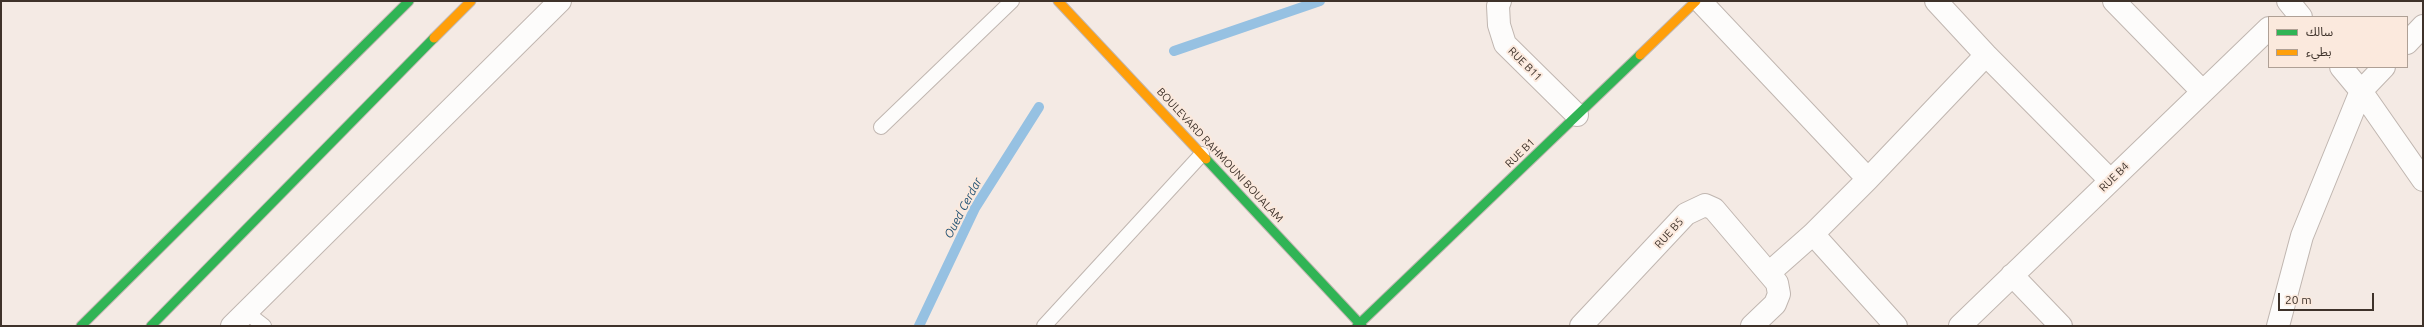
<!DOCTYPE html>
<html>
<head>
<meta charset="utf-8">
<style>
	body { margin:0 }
	#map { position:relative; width:2424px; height:327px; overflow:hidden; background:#f4eae4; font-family:Ubuntu,"Noto Sans Arabic",sans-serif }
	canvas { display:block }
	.frame { position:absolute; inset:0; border:2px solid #3e322a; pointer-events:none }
	.legend { position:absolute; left:2268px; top:16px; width:140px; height:52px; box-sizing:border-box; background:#fbe9dd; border:1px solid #afa095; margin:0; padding:5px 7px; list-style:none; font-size:12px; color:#3e322a }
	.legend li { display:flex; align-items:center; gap:8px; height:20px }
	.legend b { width:20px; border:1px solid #afa095 }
	.scale { position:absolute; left:2278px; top:293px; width:96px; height:18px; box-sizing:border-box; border:2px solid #3e322a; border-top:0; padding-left:5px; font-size:12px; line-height:14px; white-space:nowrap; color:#3e322a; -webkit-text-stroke:3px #fbe9dd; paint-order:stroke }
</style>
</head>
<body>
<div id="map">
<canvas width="2424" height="327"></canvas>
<div class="frame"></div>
<ul class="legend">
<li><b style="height:5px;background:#30b455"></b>سالك</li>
<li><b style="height:5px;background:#ff9f0a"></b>بطيء</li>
</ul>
<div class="scale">20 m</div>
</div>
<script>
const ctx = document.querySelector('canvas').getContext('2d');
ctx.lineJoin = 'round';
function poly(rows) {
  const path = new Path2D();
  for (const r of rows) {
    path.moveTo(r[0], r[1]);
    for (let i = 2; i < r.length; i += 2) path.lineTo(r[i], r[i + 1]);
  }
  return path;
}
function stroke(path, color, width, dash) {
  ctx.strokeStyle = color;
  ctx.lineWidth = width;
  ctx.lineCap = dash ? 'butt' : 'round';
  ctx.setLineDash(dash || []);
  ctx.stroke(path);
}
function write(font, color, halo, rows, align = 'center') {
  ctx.font = font + ' Ubuntu,sans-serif';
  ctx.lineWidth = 4;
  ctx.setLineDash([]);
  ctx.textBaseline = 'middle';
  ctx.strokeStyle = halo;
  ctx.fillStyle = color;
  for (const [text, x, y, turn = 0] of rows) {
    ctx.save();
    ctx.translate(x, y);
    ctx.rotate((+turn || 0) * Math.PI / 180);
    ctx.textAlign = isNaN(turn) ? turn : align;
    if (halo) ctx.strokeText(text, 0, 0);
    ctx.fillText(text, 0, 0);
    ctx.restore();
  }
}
const stream = poly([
	[1174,51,1320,1],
	[919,326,975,208,1039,107]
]);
const lane = poly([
	[881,127,1012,1],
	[246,312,264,326],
	[1044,326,1202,154]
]);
const street = poly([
	[1500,1,1498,6,1499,25,1505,44,1577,115],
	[1700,1,1868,179],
	[1936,1,1986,55,2110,180],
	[2114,1,2202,91],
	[2288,1,2301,17],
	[2407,43,2423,26],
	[2341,67,2361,91,2423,180],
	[1813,234,1896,326],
	[1770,272,1813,234,1868,179,1986,55],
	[2012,275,2061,326],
	[232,326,560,1],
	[1581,326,1686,214,1705,205,1714,209,1777,283,1779,294,1775,304,1752,326],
	[1960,326,2269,28],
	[2278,326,2302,236,2361,91,2384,67]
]);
const fast = poly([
	[1206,159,1362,326],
	[81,326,409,1],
	[151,326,434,38],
	[1357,326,1640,55]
]);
const slow = poly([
	[1058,1,1206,159],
	[434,38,471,1],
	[1640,55,1696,1]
]);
const streetNames = [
	["RUE B11",1525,64,45],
	["RUE B1",1520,153,-44],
	["BOULEVARD RAHMOUNI BOUALAM",1220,155,47],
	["RUE B4",2114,177,-44],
	["RUE B5",1669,233,-48]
];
const waterNames = [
	["Oued Cerdar",963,208,-62]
];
stroke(stream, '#96c1e2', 10);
stroke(lane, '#c0b6b0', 16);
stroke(street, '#c0b6b0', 24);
stroke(fast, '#c0b6b0', 11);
stroke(slow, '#c0b6b0', 11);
stroke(lane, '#fdfcfb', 14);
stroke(street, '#fdfcfb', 22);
stroke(fast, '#30b455', 9);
stroke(slow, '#ff9f0a', 9);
write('11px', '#3e322a', '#fbe9dd', streetNames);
write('italic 12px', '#225375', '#fbe9dd', waterNames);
</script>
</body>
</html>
